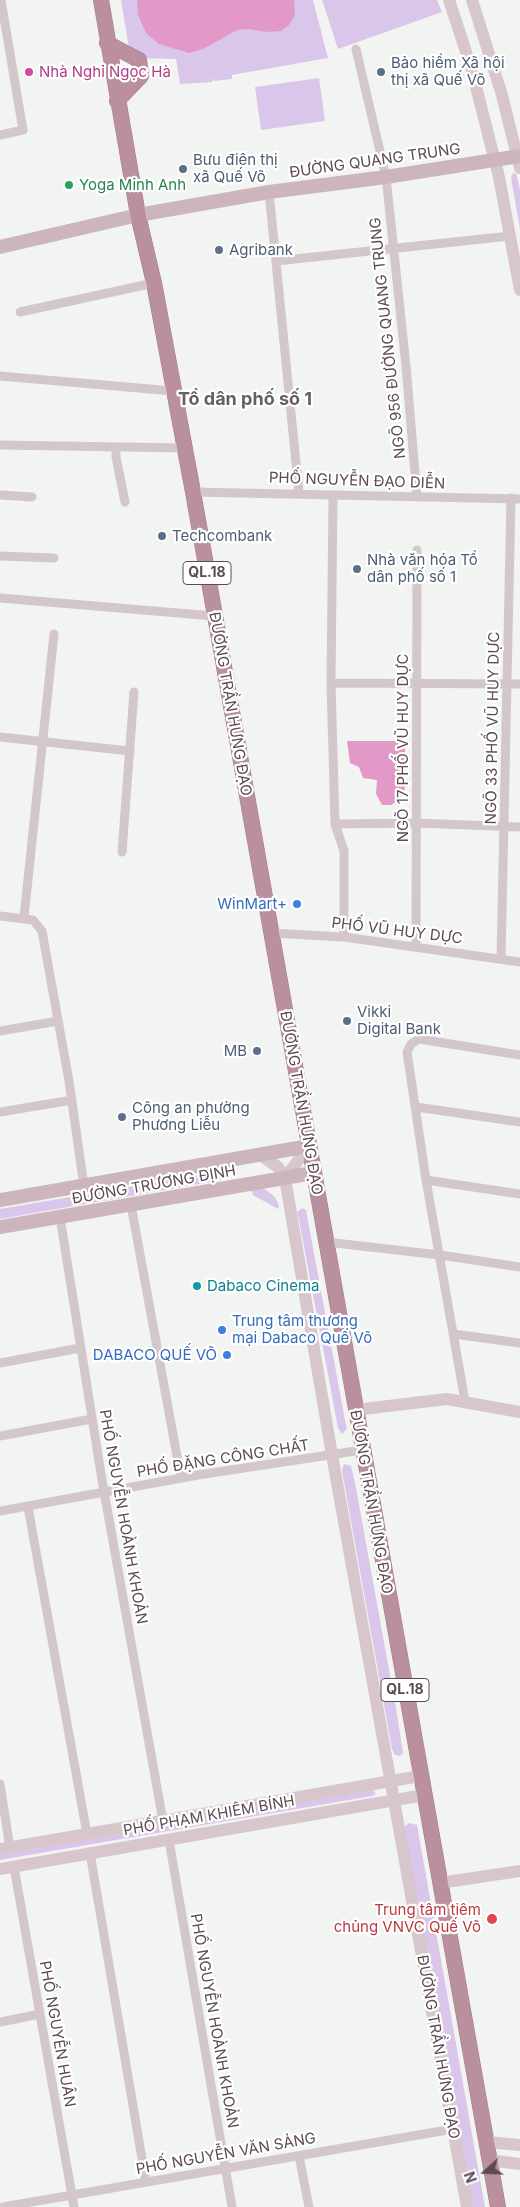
<!DOCTYPE html>
<html>
<head>
<meta charset="utf-8">
<style>
	body { margin:0 }
	#map { position:relative; width:520px; height:2207px; overflow:hidden; background:#f2f4f2; font-family:Inter,sans-serif }
	canvas { display:block }
	.north { position:absolute; left:460px; top:2147px; width:50px; height:50px; -webkit-text-stroke:4px #fff; paint-order:stroke; rotate:250deg; font-size:14px; font-weight:700; line-height:20px; text-align:center; color:#5d4b52 }
	.north::after { content:''; display:block; margin:auto; width:18px; height:22px; background:#5d4b52; clip-path:polygon(50% 0,100% 100%,50% 72%,0 100%) }
</style>
</head>
<body>
<div id="map">
<canvas width="520" height="2207"></canvas>
<div class="north">N</div>
</div>
<script>
const ctx = document.querySelector('canvas').getContext('2d');
ctx.lineJoin = 'round';
function paint(path, color) {
  ctx.fillStyle = color;
  ctx.fill(path, 'evenodd');
}
function poly(rows) {
  const path = new Path2D();
  for (const r of rows) {
    path.moveTo(r[0], r[1]);
    for (let i = 2; i < r.length; i += 2) path.lineTo(r[i], r[i + 1]);
  }
  return path;
}
function stroke(path, color, width, dash) {
  ctx.strokeStyle = color;
  ctx.lineWidth = width;
  ctx.lineCap = dash ? 'butt' : 'round';
  ctx.setLineDash(dash || []);
  ctx.stroke(path);
}
function write(font, color, halo, rows, align = 'center') {
  ctx.font = font + ' Inter,sans-serif';
  ctx.lineWidth = 4.5;
  ctx.setLineDash([]);
  ctx.textBaseline = 'middle';
  ctx.strokeStyle = halo;
  ctx.fillStyle = color;
  for (const [text, x, y, turn = 0] of rows) {
    ctx.save();
    ctx.translate(x, y);
    ctx.rotate((+turn || 0) * Math.PI / 180);
    ctx.textAlign = isNaN(turn) ? turn : align;
    if (halo) ctx.strokeText(text, 0, 0);
    ctx.fillText(text, 0, 0);
    ctx.restore();
  }
}
const green = poly([
	[121,0,313,0,328,58,232,75,232,79,214,81,213,78,212,82,180,84,176,59,137,58,129,48],
	[322,0,437,0,442,12,338,49],
	[319,78,325,121,261,130,255,87],
	[516,173,520,189,520,229,511,178,512,174],
	[222,1171,227,1172,227,1177,216,1181,0,1219,0,1209],
	[262,1187,275,1197,279,1206,278,1209,253,1195,252,1190],
	[302,1208,306,1210,345,1420,347,1429,342,1434,338,1428,299,1220,297,1212],
	[345,1464,351,1466,356,1488,396,1708,403,1753,400,1756,395,1755,392,1749,342,1471,343,1466],
	[373,1790,376,1794,372,1796,0,1860,0,1855],
	[409,1823,417,1825,485,2207,472,2207,404,1827]
]);
const water = poly([
	[137,0,294,0,295,15,290,24,281,31,268,32,248,29,237,30,203,49,189,53,159,44,146,33,138,15],
	[347,741,405,741,405,788,399,800,391,805,382,805,376,794,377,780,363,778,359,767,350,763]
]);
const street = poly([
	[356,49,386,177,406,366,417,497],
	[0,135,23,130,1,0],
	[269,192,299,493],
	[276,261,510,236],
	[20,312,154,283],
	[0,376,173,391],
	[0,445,185,448],
	[116,447,116,457,125,502],
	[193,492,520,499],
	[0,495,32,497],
	[333,495,331,683,335,824,344,851,344,937],
	[0,556,54,558],
	[0,598,214,616],
	[331,683,520,684],
	[0,737,130,751],
	[335,824,417,823,520,827],
	[122,852,134,692],
	[0,916,33,920,42,931,69,1081,84,1186],
	[24,917,54,634],
	[270,933,344,937,520,962],
	[416,946,417,550],
	[501,959,511,498],
	[0,1031,58,1021],
	[416,1107,520,1122],
	[0,1112,72,1100],
	[426,1180,520,1194],
	[131,1205,181,1478],
	[60,1217,102,1480,163,1821],
	[326,1242,440,1255,520,1267],
	[454,1334,520,1343],
	[0,1363,80,1348],
	[465,1401,426,1180,407,1052,411,1044,419,1039,520,1055],
	[0,1436,92,1419],
	[28,1507,87,1834],
	[0,1511,198,1475,362,1450],
	[0,1784,10,1848],
	[169,1840,232,2207],
	[90,1853,146,2182],
	[14,1867,74,2207],
	[0,2022,40,2014],
	[299,2156,309,2207],
	[3,2207,453,2129]
]);
const secondary = poly([
	[449,0,471,67,499,177,520,290],
	[472,0,502,95,520,168],
	[262,1156,278,1167,285,1178,332,1455,467,2207],
	[285,1178,309,1146],
	[355,1410,447,1399,520,1412],
	[0,1849,420,1776],
	[0,1869,424,1795],
	[440,1883,520,1871],
	[486,2142,520,2145],
	[489,2160,520,2164]
]);
const primary = poly([
	[0,247,138,215,269,192,386,177,520,156],
	[0,1200,309,1146],
	[0,1227,313,1173]
]);
const highway = poly([
	[101,0,138,215,154,283,193,492,498,2207],
	[107,43,139,60,141,76,117,101]
]);
const markers = [
	[29,72,5,"#d1479c"],
	[381,72,5,"#5c6f8a"],
	[183,169,5,"#5c6f8a"],
	[69,185,5,"#2e9e5b"],
	[219,250,5,"#5c6f8a"],
	[162,536,5,"#5c6f8a"],
	[357,569,5,"#5c6f8a"],
	[297,904,5,"#3f7fe0"],
	[347,1021,5,"#5c6f8a"],
	[257,1051,5,"#5c6f8a"],
	[122,1117,5,"#5c6f8a"],
	[197,1286,5,"#0f9aa8"],
	[222,1330,5,"#3f7fe0"],
	[227,1355,5,"#3f7fe0"],
	[492,1919,6,"#e0444e"]
];
const shields = [
	[207,573,48],
	[405,1690,48]
];
const shieldNames = [
	["QL.18",207,573],
	["QL.18",405,1690]
];
const serviceNames = [
	["Bảo hiểm Xã hội",391,63],
	["thị xã Quế Võ",391,80],
	["Bưu điện thị",193,160],
	["xã Quế Võ",193,177],
	["Agribank",229,250],
	["Techcombank",172,536],
	["Nhà văn hóa Tổ",367,560],
	["dân phố số 1",367,577],
	["Vikki",357,1012],
	["Digital Bank",357,1029],
	["MB",247,1051,"right"],
	["Công an phường",132,1108],
	["Phương Liễu",132,1125]
];
const hotelNames = [
	["Nhà Nghỉ Ngọc Hà",39,72]
];
const streetNames = [
	["ĐƯỜNG QUANG TRUNG",375,161,-8],
	["NGÕ 956 ĐƯỜNG QUANG TRUNG",388,338,-96],
	["PHỐ NGUYỄN ĐẠO DIỄN",357,481,2],
	["ĐƯỜNG TRẦN HƯNG ĐẠO",230,704,80],
	["NGÕ 33 PHỐ VŨ HUY DỰC",493,728,-89],
	["NGÕ 17 PHỐ VŨ HUY DỰC",403,748,-90],
	["PHỐ VŨ HUY DỰC",397,931,7],
	["ĐƯỜNG TRẦN HƯNG ĐẠO",301,1103,80],
	["ĐƯỜNG TRƯƠNG ĐỊNH",154,1185,-10],
	["PHỐ ĐẶNG CÔNG CHẤT",223,1459,-9],
	["ĐƯỜNG TRẦN HƯNG ĐẠO",371,1502,80],
	["PHỐ NGUYỄN HOÀNH KHOẢN",123,1517,80],
	["PHỐ PHẠM KHIÊM BÍNH",209,1816,-10],
	["PHỐ NGUYỄN HOÀNH KHOẢN",214,2021,80],
	["PHỐ NGUYỄN HUÂN",57,2034,80],
	["ĐƯỜNG TRẦN HƯNG ĐẠO",438,2047,80],
	["PHỐ NGUYỄN VĂN SẢNG",226,2154,-10]
];
const leisureNames = [
	["Yoga Minh Anh",79,185]
];
const shopNames = [
	["WinMart+",287,904],
	["Trung tâm thương",232,1321,"left"],
	["mại Dabaco Quế Võ",232,1338,"left"],
	["DABACO QUẾ VÕ",217,1355]
];
const cultureNames = [
	["Dabaco Cinema",207,1286]
];
const healthNames = [
	["Trung tâm tiêm",481,1910],
	["chủng VNVC Quế Võ",481,1927]
];
const quarterNames = [
	["Tổ dân phố số 1",245,400]
];
paint(green, '#dac6eb');
paint(water, '#e399c8');
stroke(highway, '#a67b89', 16);
stroke(street, '#d4c7cc', 9);
stroke(secondary, '#d7c7cc', 12);
stroke(primary, '#ccb5bd', 14);
stroke(highway, '#ba909e', 15);
for (const [x, y, r, color] of markers) {
  const dot = new Path2D();
  dot.arc(x, y, r, 0, 2 * Math.PI);
  ctx.fillStyle = color;
  ctx.fill(dot);
  stroke(dot, '#fff', 2);
}
for (const [x, y, w] of shields) {
  const box = new Path2D();
  box.roundRect(x - w / 2, y - 11.5, w, 23, 4);
  ctx.fillStyle = '#fff';
  ctx.fill(box);
  stroke(box, '#5d4b52', 1);
}
write('bold 14px', '#5d4b52', null, shieldNames);
write('15px', '#4e5e75', '#fff', serviceNames, 'left');
write('15px', '#b23c85', '#fff', hotelNames, 'left');
write('15px', '#5d4b52', '#fff', streetNames);
write('15px', '#27864d', '#fff', leisureNames, 'left');
write('15px', '#366cbe', '#fff', shopNames, 'right');
write('15px', '#0d838f', '#fff', cultureNames, 'left');
write('15px', '#be3a42', '#fff', healthNames, 'right');
write('bold 18px', '#665f61', '#fff', quarterNames);
</script>
</body>
</html>
